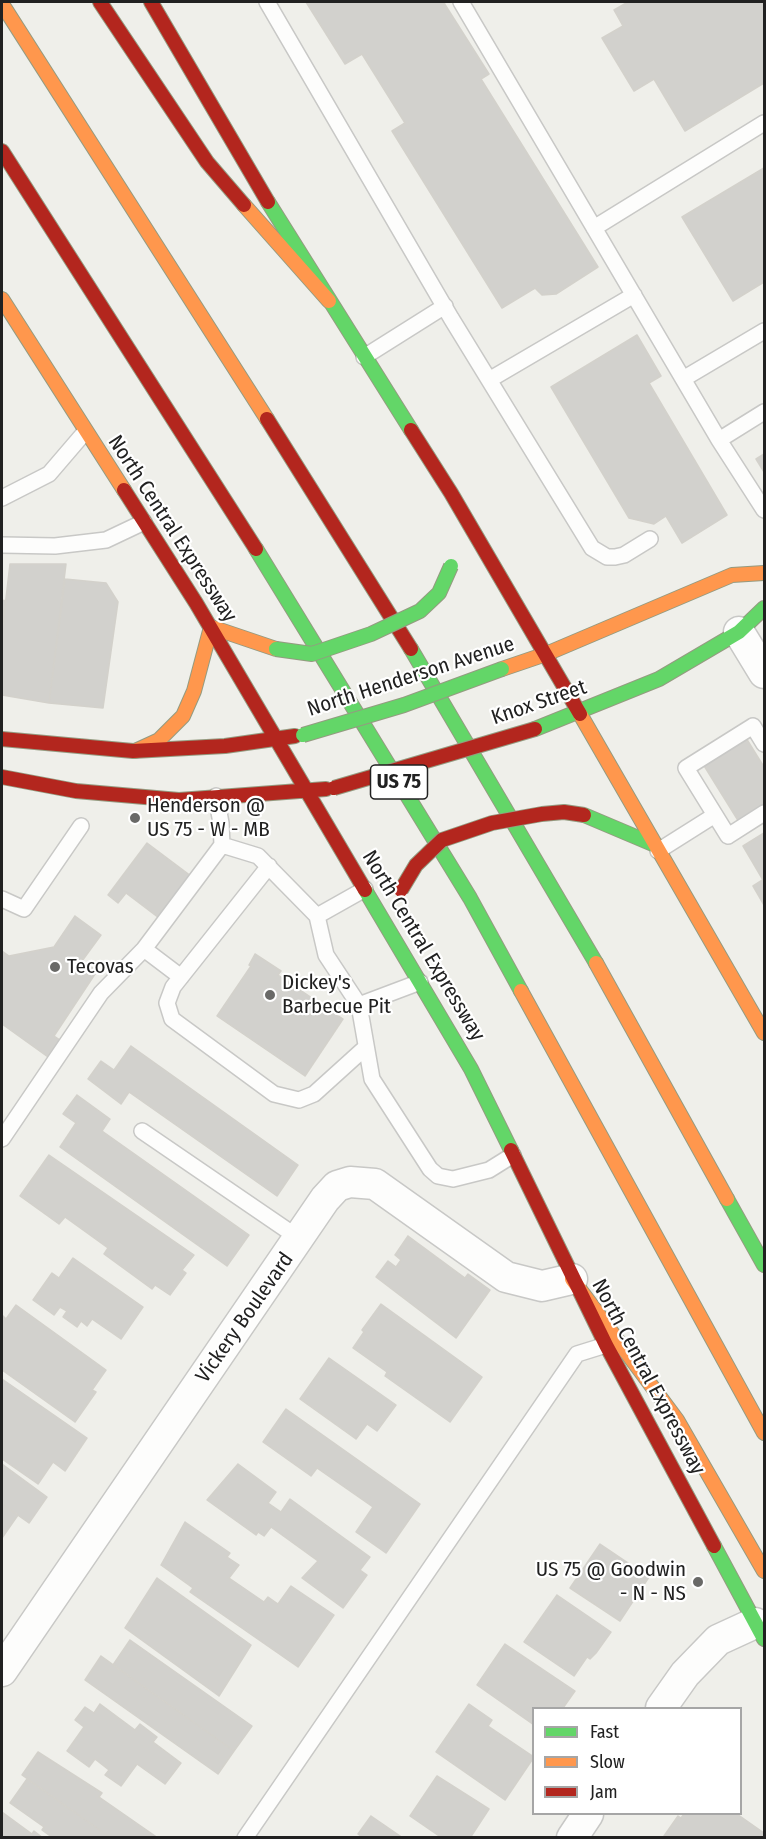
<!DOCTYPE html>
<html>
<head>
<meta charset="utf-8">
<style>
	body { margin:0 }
	#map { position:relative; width:766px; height:1839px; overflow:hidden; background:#efefea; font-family:"Fira Sans Condensed",sans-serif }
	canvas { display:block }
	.frame { position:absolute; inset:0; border:3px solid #212121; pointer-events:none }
	.legend { position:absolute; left:532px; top:1707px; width:210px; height:108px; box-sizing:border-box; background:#fff; border:2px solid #a6a6a6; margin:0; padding:8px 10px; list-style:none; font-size:18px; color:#212121 }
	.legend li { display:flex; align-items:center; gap:12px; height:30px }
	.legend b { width:30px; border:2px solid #a6a6a6 }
</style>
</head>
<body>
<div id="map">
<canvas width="766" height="1839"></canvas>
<div class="frame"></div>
<ul class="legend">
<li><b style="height:8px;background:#63d668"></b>Fast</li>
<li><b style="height:8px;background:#ff974d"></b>Slow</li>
<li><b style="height:8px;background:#b3261e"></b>Jam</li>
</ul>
</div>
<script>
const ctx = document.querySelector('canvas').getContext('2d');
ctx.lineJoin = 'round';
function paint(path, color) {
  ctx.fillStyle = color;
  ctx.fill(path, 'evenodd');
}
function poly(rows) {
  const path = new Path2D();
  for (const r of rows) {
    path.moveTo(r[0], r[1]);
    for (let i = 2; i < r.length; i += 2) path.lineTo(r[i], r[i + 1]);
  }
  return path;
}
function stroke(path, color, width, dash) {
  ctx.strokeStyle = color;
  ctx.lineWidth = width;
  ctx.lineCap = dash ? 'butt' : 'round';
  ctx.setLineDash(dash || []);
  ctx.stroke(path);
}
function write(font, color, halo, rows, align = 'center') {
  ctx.font = font + ' "Fira Sans Condensed",sans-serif';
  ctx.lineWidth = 4.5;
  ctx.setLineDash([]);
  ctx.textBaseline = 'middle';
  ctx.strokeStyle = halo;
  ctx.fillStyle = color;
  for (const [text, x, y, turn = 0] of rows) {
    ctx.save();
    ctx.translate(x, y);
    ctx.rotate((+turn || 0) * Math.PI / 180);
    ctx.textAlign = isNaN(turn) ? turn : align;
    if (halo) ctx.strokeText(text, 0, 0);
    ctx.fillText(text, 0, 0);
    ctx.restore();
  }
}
const building = poly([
	[306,2,446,2,444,3,489,74,481,79,598,267,556,294,542,295,535,288,502,308,392,131,405,123,362,54,345,64,306,2],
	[628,2,764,2,764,83,685,131,654,79,634,91,602,38,623,26,614,10,628,2],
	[764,168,764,282,733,301,682,217,764,168],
	[637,335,661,376,649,383,727,515,682,543,666,516,654,524,629,518,551,387,637,335],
	[764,454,764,472,756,459,764,454],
	[10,564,66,564,49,703,2,695,2,632,10,564],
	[65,579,106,583,118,602,103,708,49,703,65,579],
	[2,600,6,601,2,632,2,600],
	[746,738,764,767,764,806,739,822,703,764,746,738],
	[764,833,764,879,763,880,743,846,764,833],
	[147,843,191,876,159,918,126,893,118,903,108,895,147,843],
	[764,879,764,905,753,886,764,879],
	[75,916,101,935,82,961,97,971,54,1036,60,1040,48,1057,2,1024,2,951,9,956,54,947,75,916],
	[255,954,281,971,278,975,343,1019,305,1076,217,1016,251,966,249,965,255,954],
	[131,1046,298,1165,277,1196,129,1092,121,1104,88,1079,101,1061,114,1070,131,1046],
	[77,1095,110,1119,102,1131,249,1235,227,1266,60,1147,76,1123,63,1114,77,1095],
	[49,1155,194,1255,182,1270,186,1273,170,1295,155,1285,152,1289,104,1254,108,1248,65,1217,59,1224,20,1196,49,1155],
	[408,1236,465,1278,468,1274,490,1290,456,1338,376,1277,388,1261,396,1267,401,1260,395,1255,408,1236],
	[73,1258,143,1307,121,1339,92,1319,87,1326,81,1321,77,1327,63,1317,67,1311,60,1307,54,1315,33,1300,52,1273,59,1278,73,1258],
	[381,1304,482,1377,450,1422,385,1376,387,1372,353,1348,364,1332,362,1330,381,1304],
	[16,1305,106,1370,92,1390,96,1392,75,1422,2,1370,2,1315,6,1319,16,1305],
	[329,1358,396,1405,377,1431,367,1424,356,1439,300,1399,329,1358],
	[2,1379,87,1438,65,1471,53,1462,38,1484,2,1459,2,1379],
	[286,1409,420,1504,386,1553,356,1532,373,1507,317,1468,311,1476,263,1442,286,1409],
	[2,1464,47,1497,29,1523,2,1504,2,1464],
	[238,1464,276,1492,268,1503,281,1512,290,1499,370,1557,360,1570,367,1575,343,1608,302,1578,318,1561,271,1527,264,1536,258,1532,256,1535,207,1500,238,1464],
	[2,1504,18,1515,2,1538,2,1504],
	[185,1522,230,1553,227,1557,239,1565,229,1578,264,1602,268,1597,278,1604,291,1586,334,1615,298,1667,190,1592,193,1588,161,1565,185,1522],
	[600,1544,649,1577,620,1621,570,1588,600,1544],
	[157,1578,251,1645,219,1696,125,1628,157,1578],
	[557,1595,611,1632,596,1653,590,1659,587,1657,574,1676,524,1642,557,1595],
	[130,1640,252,1726,234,1751,113,1665,130,1640],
	[505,1644,575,1691,563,1708,534,1708,534,1725,477,1685,505,1644],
	[101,1656,234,1751,218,1774,85,1680,101,1656],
	[100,1704,135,1730,140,1724,157,1737,153,1742,181,1763,165,1784,137,1764,121,1786,105,1775,109,1770,95,1759,89,1767,67,1751,84,1727,75,1720,85,1707,94,1713,100,1704],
	[469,1704,492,1720,488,1726,534,1757,505,1800,436,1752,469,1704],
	[38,1752,102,1793,99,1797,158,1838,111,1838,22,1775,38,1752],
	[437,1776,489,1809,470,1838,442,1838,410,1816,437,1776],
	[27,1779,111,1838,53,1838,42,1830,44,1827,10,1803,27,1779],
	[2,1812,32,1834,34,1831,43,1838,2,1838,2,1812],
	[684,1814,737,1814,764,1833,764,1838,664,1836,678,1816,681,1818,684,1814],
	[371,1816,403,1838,363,1838,358,1834,371,1816]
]);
const lane = poly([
	[267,2,451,318,592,548,607,557,615,557,624,555,650,539],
	[461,2,719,440,764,510],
	[594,228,764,123],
	[364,357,445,306],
	[683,379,764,331],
	[489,380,634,295],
	[719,440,764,412],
	[2,498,49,474,85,432],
	[2,545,55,546,106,540,144,522],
	[764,744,753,726,686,768,728,836,764,813],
	[222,845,258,856,317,916,326,955,359,1005,372,1079,430,1169,438,1176,453,1179,489,1170,513,1155],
	[658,851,715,815],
	[269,866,173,987,167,1003,172,1019,274,1094,299,1100,314,1094,366,1047],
	[2,899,24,909,81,826],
	[317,916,365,889],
	[144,949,181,977],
	[359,1005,420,982],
	[142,1131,300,1239],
	[2,1139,101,993,144,949,222,845,221,823,216,796],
	[245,1838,577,1354,606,1345]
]);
const street = poly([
	[739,632,764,673],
	[2,1671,325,1199,337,1186,350,1182,375,1184,506,1277,542,1286,572,1279],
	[661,1708,685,1674,718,1640,755,1623],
	[572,1838,588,1814]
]);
const fast = poly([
	[268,202,411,430],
	[256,549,470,898,521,991],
	[411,649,596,963],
	[535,729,659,679,739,632,764,608],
	[584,815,655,845],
	[365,890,471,1069,511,1150],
	[727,1199,764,1265],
	[714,1546,764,1639]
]);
const slow = poly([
	[2,4,267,419],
	[244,205,329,301],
	[2,299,124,490],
	[211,627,276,649],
	[502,669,546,654,732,575,764,573],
	[580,714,764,1033],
	[135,751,159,740,183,716,194,691,211,627],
	[596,963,727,1199],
	[521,991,764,1433],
	[572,1279,677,1420,764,1571]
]);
const jam = poly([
	[100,2,207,162,244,205],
	[151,2,268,202],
	[2,151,256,549],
	[267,419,411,649],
	[411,430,451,493,580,714],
	[124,490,196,603,365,890],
	[2,739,133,751,225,746,295,736],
	[2,777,76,791,179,800,326,789],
	[511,1150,606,1345,714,1546]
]);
const fastBridge = poly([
	[276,649,312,654,371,634,420,611,439,593,451,566],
	[303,735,404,705,502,669]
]);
const jamBridge = poly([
	[334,788,535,729],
	[401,890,416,865,442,840,492,823,542,814,564,812,584,815]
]);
const markers = [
	[135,818,6,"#696967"],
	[55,967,6,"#696967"],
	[270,995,6,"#696967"],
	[698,1582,6,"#696967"]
];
const shields = [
	[399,782,57]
];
const shieldNames = [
	["US 75",399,782]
];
const streetNames = [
	["North Central Expressway",172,529,57],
	["North Henderson Avenue",411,677,-18],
	["Knox Street",539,703,-19],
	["North Central Expressway",423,946,59],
	["Vickery Boulevard",245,1318,-55],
	["North Central Expressway",648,1377,62]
];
const poiNames = [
	["Henderson @",147,806],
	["US 75 - W - MB",147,830],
	["Tecovas",67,967],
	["Dickey's",282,983],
	["Barbecue Pit",282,1007],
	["US 75 @ Goodwin",686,1570,"right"],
	["- N - NS",686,1594,"right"]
];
paint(building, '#d2d1cd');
stroke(building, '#d3d1cb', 1.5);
stroke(lane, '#c8c8c6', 18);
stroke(street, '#c8c8c6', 33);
stroke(fast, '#949b80', 16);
stroke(slow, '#949b80', 16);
stroke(jam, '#949b80', 16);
stroke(lane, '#fdfdfc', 15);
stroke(street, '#fdfdfc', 30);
stroke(fast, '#63d668', 14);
stroke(slow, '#ff974d', 14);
stroke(jam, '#b3261e', 14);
stroke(fastBridge, '#949b80', 16, []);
stroke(jamBridge, '#949b80', 16, []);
stroke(fastBridge, '#63d668', 14);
stroke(jamBridge, '#b3261e', 14);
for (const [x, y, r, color] of markers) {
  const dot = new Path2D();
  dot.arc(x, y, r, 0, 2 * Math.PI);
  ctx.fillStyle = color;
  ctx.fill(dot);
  stroke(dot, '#fff', 2);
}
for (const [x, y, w] of shields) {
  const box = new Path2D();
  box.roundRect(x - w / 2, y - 17, w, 34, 4.5);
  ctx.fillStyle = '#fff';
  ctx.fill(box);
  stroke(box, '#212121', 1.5);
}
write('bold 20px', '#212121', null, shieldNames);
write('21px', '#212121', '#fff', streetNames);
write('21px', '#212121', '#fff', poiNames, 'left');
</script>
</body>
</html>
